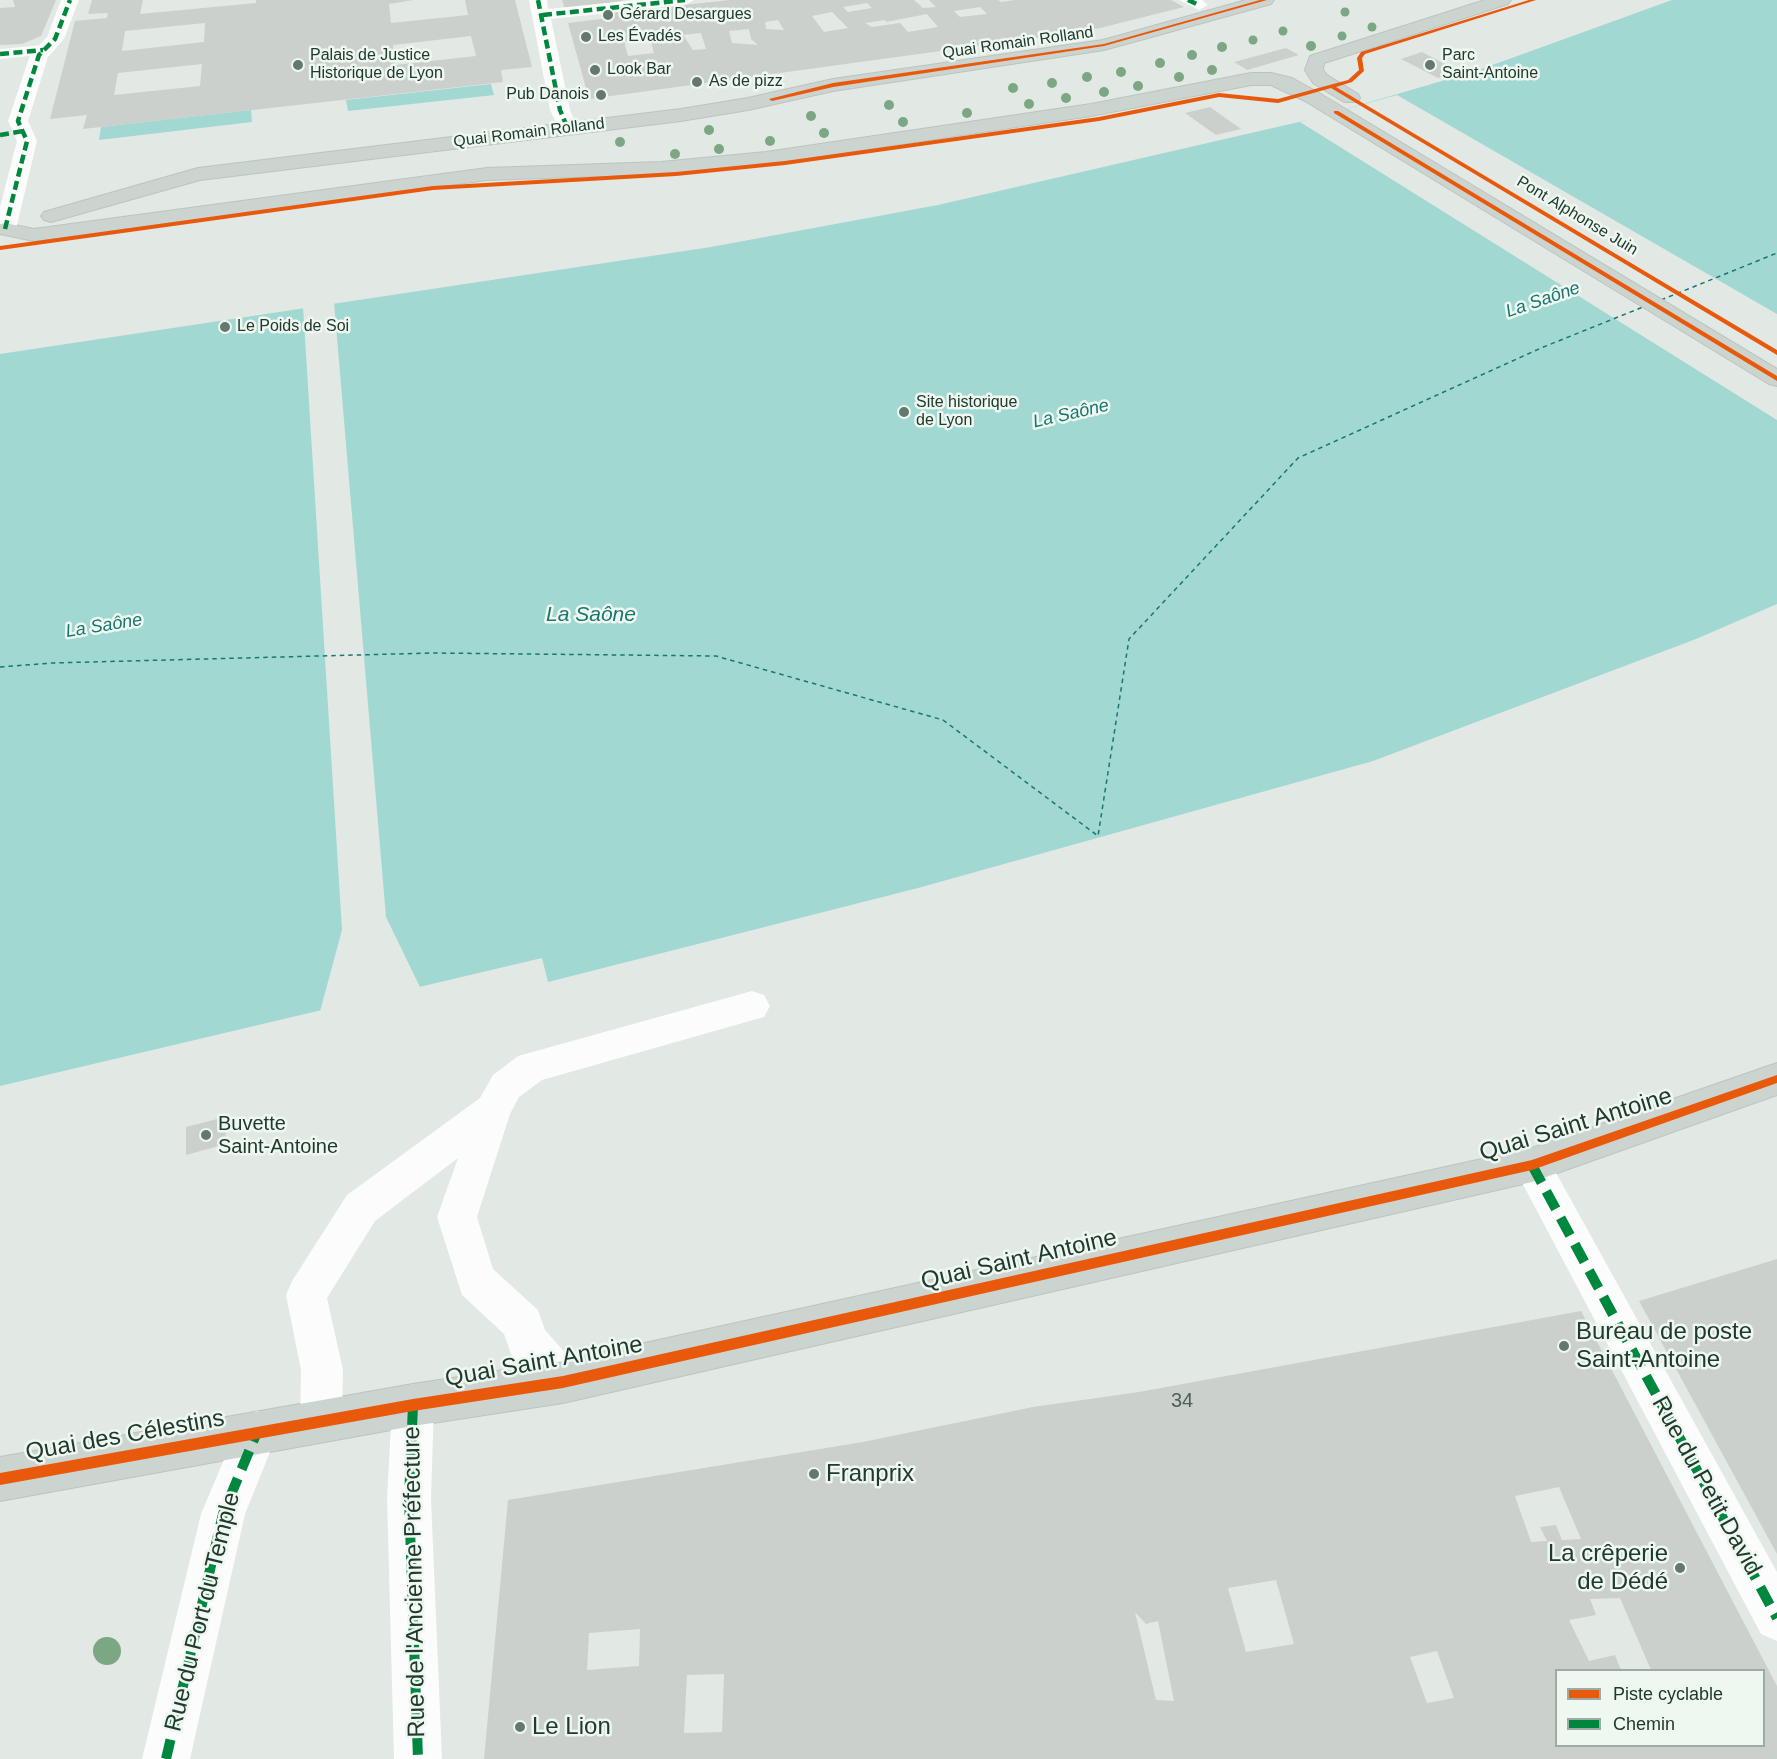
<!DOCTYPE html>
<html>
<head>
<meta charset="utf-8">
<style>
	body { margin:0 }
	#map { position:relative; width:1777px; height:1759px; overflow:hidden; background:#e2e8e3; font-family:Helvetica,sans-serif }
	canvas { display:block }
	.legend { position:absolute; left:1555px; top:1669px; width:210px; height:78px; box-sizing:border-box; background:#eff7f1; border:2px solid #9caca3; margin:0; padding:8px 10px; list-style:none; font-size:18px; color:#203b2d }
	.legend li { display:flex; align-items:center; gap:12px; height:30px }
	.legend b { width:30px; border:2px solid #9caca3 }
</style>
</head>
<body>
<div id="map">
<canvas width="1777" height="1759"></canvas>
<ul class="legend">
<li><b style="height:8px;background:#e8590c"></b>Piste cyclable</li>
<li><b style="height:8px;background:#00873e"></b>Chemin</li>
</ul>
</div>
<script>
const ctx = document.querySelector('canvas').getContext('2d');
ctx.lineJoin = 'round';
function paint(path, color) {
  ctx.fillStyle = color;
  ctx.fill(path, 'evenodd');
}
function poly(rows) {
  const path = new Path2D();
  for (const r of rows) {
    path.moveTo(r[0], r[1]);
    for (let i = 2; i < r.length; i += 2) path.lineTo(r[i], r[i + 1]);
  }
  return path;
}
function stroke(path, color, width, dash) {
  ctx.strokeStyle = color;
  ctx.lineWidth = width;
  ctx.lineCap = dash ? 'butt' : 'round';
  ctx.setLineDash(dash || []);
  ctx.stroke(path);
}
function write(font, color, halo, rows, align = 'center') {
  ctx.font = font + ' Helvetica,sans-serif';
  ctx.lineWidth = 5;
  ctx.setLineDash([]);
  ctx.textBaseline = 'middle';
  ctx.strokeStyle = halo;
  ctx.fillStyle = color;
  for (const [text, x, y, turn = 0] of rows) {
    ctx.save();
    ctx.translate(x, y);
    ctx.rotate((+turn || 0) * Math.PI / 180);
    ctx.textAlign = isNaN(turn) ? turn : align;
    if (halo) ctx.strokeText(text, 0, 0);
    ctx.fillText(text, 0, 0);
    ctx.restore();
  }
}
const water = poly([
	[1672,0,1777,0,1777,604,1696,639,1373,761,918,888,548,982,542,958,0,1086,0,354,711,247,938,205,1312,119,1476,71],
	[491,84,494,95,348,111,346,100],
	[251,110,252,122,99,140,101,127]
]);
const pier = poly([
	[1397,95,1777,314,1777,420,1300,122],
	[334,302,386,917,422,991,319,1015,342,930,303,307]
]);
const ferry = poly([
	[1661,300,1777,253],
	[0,667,52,663,433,653,716,656,943,720,1098,836,1129,639,1298,458,1541,348,1643,307]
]);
const building = poly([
	[13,0,56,0,41,36,22,44,0,45,0,8,15,7],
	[92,0,143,0,140,14,256,3,256,0,413,0,389,4,391,23,468,15,465,0,515,0,532,67,501,70,503,82,83,129,87,115,50,119,75,21,107,18,108,13,88,14],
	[205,23,204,42,122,51,125,31],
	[471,36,476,56,395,65,393,45],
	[202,64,200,86,114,95,118,73],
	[562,0,623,0,623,1,565,9],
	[730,0,914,0,923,8,936,7,929,0,998,0,1001,2,1015,0,1171,0,1184,7,1100,28,1029,39,589,99,568,23,609,18,607,13],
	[867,3,872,8,848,12,843,7],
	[980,7,987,14,960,17,954,11],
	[832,12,848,28,824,32,812,16],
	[927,14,938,27,908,32,900,23,872,27,865,23,885,20,886,22],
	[778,20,784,30,766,29,765,22],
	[749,29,751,39,758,45,732,43,729,31],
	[701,33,706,49,693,50,683,35],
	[650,39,654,53,628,56,624,41],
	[1286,48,1299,55,1247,70,1234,62],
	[1422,52,1460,72,1438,78,1401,59],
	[1210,107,1241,129,1216,135,1185,113],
	[225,1117,226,1144,186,1155,186,1127],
	[1777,1259,1777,1554,1639,1301],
	[1581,1311,1777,1686,1777,1759,484,1759,508,1500,863,1442,1033,1407,1139,1392],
	[1559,1487,1581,1539,1562,1540,1556,1525,1540,1527,1547,1541,1531,1542,1515,1496],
	[1276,1580,1294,1644,1246,1652,1228,1588],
	[1620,1598,1651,1670,1764,1671,1764,1746,1556,1746,1556,1670,1621,1670,1615,1655,1589,1661,1569,1620,1596,1615,1590,1599],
	[1135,1612,1146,1624,1158,1621,1174,1701,1156,1700],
	[640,1629,639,1666,587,1670,589,1633],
	[1437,1651,1454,1698,1427,1703,1410,1657],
	[724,1674,722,1732,684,1733,687,1675]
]);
const service = poly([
	[752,991,764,995,770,1006,764,1017,542,1080,519,1097,510,1114,477,1217,493,1269,538,1310,545,1330,578,1367,584,1382,578,1397,563,1403,548,1397,511,1354,504,1334,462,1295,437,1217,458,1158,375,1221,327,1298,343,1370,342,1421,336,1436,321,1442,306,1436,300,1421,301,1370,286,1295,292,1281,347,1195,480,1098,493,1075,518,1056,752,991]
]);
const pedestrian = poly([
	[529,0,547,0,548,9,636,0,694,0,685,5,551,19,570,110,578,129,568,135,561,133,550,110,529,0],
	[1179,0,1202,0,1208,5,1199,10,1179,0],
	[43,45,49,46,52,50,49,54,0,59,0,49,43,45],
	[1532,1148,1545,1153,1777,1572,1777,1641,1761,1634,1519,1177,1513,1165,1519,1153,1532,1148]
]);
const minor = poly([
	[61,0,79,0,64,39,48,57,28,121,37,141,16,229,13,234,0,234,0,207,17,141,8,121,30,55,47,37,61,0],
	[413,1384,428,1390,434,1405,431,1498,442,1759,394,1759,387,1498,392,1405,398,1390,413,1384],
	[257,1411,272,1417,278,1432,245,1514,190,1759,142,1759,201,1514,242,1417,257,1411]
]);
const primary = poly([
	[1246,0,1274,0,1271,4,1104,50,833,91,748,110,681,121,200,180,51,222,44,220,41,216,44,212,198,168,681,109,748,98,833,79,1103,40,1246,0],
	[1485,0,1511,0,1508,4,1324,63,1323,70,1327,75,1358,94,1360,98,1358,102,1344,102,1313,83,1305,70,1310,56,1485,0],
	[1251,73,1271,73,1292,78,1319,93,1777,369,1777,386,1769,384,1305,101,1271,85,1251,85,1091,116,766,164,661,174,487,180,34,241,0,234,0,224,5,223,34,229,487,168,661,162,766,152,1091,104,1251,73],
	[1777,1063,1777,1095,1532,1182,563,1403,413,1426,0,1501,0,1457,413,1384,563,1361,1532,1148,1777,1063]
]);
const quietFar1 = poly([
	[538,0,560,110,568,129],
	[1188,0,1199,5],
	[543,15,685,0],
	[0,54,43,50],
	[0,135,23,131],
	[5,229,27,141,18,121,39,55,55,39,70,0]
]);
const quiet = poly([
	[1532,1165,1777,1618],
	[413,1405,409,1498,418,1759],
	[166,1759,223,1514,257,1432]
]);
const cycleway = poly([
	[1260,0,1267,0,1104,46,833,87,772,101,769,99,833,83,1104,44,1260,0],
	[1529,0,1536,0,1365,54,1362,58,1364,71,1352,82,1336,87,1777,350,1777,355,1331,88,1278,103,1219,97,1099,121,785,165,676,176,433,190,0,250,0,246,433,186,676,172,785,161,1099,117,1219,93,1278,99,1348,80,1359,70,1357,58,1361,52,1529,0],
	[1334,111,1338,111,1777,376,1777,381,1334,113,1334,111],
	[1777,1075,1777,1083,1532,1170,563,1388,413,1411,0,1485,0,1473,413,1399,563,1376,1532,1160,1777,1075]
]);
const trees = [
	[1345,12,4.5],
	[1372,27,4.5],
	[1283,31,4.5],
	[1342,36,4.5],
	[1253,40,4.5],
	[1311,46,5],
	[1222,47,5],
	[1192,55,5],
	[1160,63,5],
	[1212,70,5],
	[1121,72,5],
	[1087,77,5],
	[1179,77,5],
	[1052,83,5],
	[1138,86,5],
	[1013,88,5],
	[1104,92,5],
	[1066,98,5],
	[1029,104,5],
	[889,105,5],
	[967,113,5],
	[811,116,5],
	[903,122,5],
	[709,130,5],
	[824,133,5],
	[770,141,5],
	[620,142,5],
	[719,149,5],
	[675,154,5],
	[107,1651,14]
];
const markers = [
	[608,15,6,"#64786d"],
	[586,37,6,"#64786d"],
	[298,65,6,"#64786d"],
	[1430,65,6,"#64786d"],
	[595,70,6,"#64786d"],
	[697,82,6,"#64786d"],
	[601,95,6,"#64786d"],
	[225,327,6,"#64786d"],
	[904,412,6,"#64786d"],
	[206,1135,6,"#64786d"],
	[1564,1346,6,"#64786d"],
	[814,1474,6,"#64786d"],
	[1680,1568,6,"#64786d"],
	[520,1727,6,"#64786d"]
];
const farPoinames = [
	["Gérard Desargues",620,15],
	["Les Évadés",598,37],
	["Palais de Justice",310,56],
	["Historique de Lyon",310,74],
	["Parc",1442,56],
	["Saint-Antoine",1442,74],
	["Look Bar",607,70],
	["As de pizz",709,82],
	["Pub Danois",589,95,"right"],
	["Le Poids de Soi",237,327],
	["Site historique",916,403],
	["de Lyon",916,421]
];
const farStreetnames = [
	["Quai Romain Rolland",1018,43,-8],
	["Quai Romain Rolland",529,133,-7],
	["Pont Alphonse Juin",1577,216,31]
];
const farWaternames = [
	["La Saône",1543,300,-19],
	["La Saône",1071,414,-13],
	["La Saône",104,626,-9]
];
const poiNames = [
	["Buvette",218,1124],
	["Saint-Antoine",218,1147]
];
const nearNumbernames = [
	["34",1182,1401]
];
const waterNames = [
	["La Saône",591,615]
];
const nearStreetnames = [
	["Quai Saint Antoine",1576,1125,-17],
	["Quai Saint Antoine",1019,1260,-13],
	["Quai Saint Antoine",544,1362,-10],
	["Quai des Célestins",125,1436,-10],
	["Rue du Petit David",1706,1486,61],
	["Rue de l'Ancienne Préfecture",415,1582,-91],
	["Rue du Port du Temple",203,1612,-76]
];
const nearPoinames = [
	["Bureau de poste",1576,1332],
	["Saint-Antoine",1576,1360],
	["Franprix",826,1474],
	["La crêperie",1668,1554,"right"],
	["de Dédé",1668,1582,"right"],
	["Le Lion",532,1727]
];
paint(water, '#a1d8d2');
paint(pier, '#e2e8e3');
stroke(ferry, '#197770', 1.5, [4.5, 4]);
paint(building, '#cbd0cc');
stroke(primary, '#bbc5bf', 2);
paint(service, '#fbfcfb');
paint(pedestrian, '#fbfcfb');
paint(minor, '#fbfcfb');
paint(primary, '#ccd4d0');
stroke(quietFar1, '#00873e', 4.5, [9, 4.5]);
stroke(quiet, '#00873e', 10, [20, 10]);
paint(cycleway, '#e8590c');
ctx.fillStyle = '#7ca783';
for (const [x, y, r] of trees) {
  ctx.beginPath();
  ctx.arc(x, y, r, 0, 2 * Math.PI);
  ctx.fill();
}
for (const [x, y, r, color] of markers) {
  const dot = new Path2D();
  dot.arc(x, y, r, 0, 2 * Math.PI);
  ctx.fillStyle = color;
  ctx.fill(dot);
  stroke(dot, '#eff7f1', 2);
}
write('16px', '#203b2d', '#eff7f1', farPoinames, 'left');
write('16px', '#203b2d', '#eff7f1', farStreetnames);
write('italic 18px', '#197770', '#eff7f1', farWaternames);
write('20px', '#203b2d', '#eff7f1', poiNames, 'left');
write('20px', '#4c6156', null, nearNumbernames);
write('italic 21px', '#197770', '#eff7f1', waterNames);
write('24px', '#203b2d', '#eff7f1', nearStreetnames);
write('24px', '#203b2d', '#eff7f1', nearPoinames, 'left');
</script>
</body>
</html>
